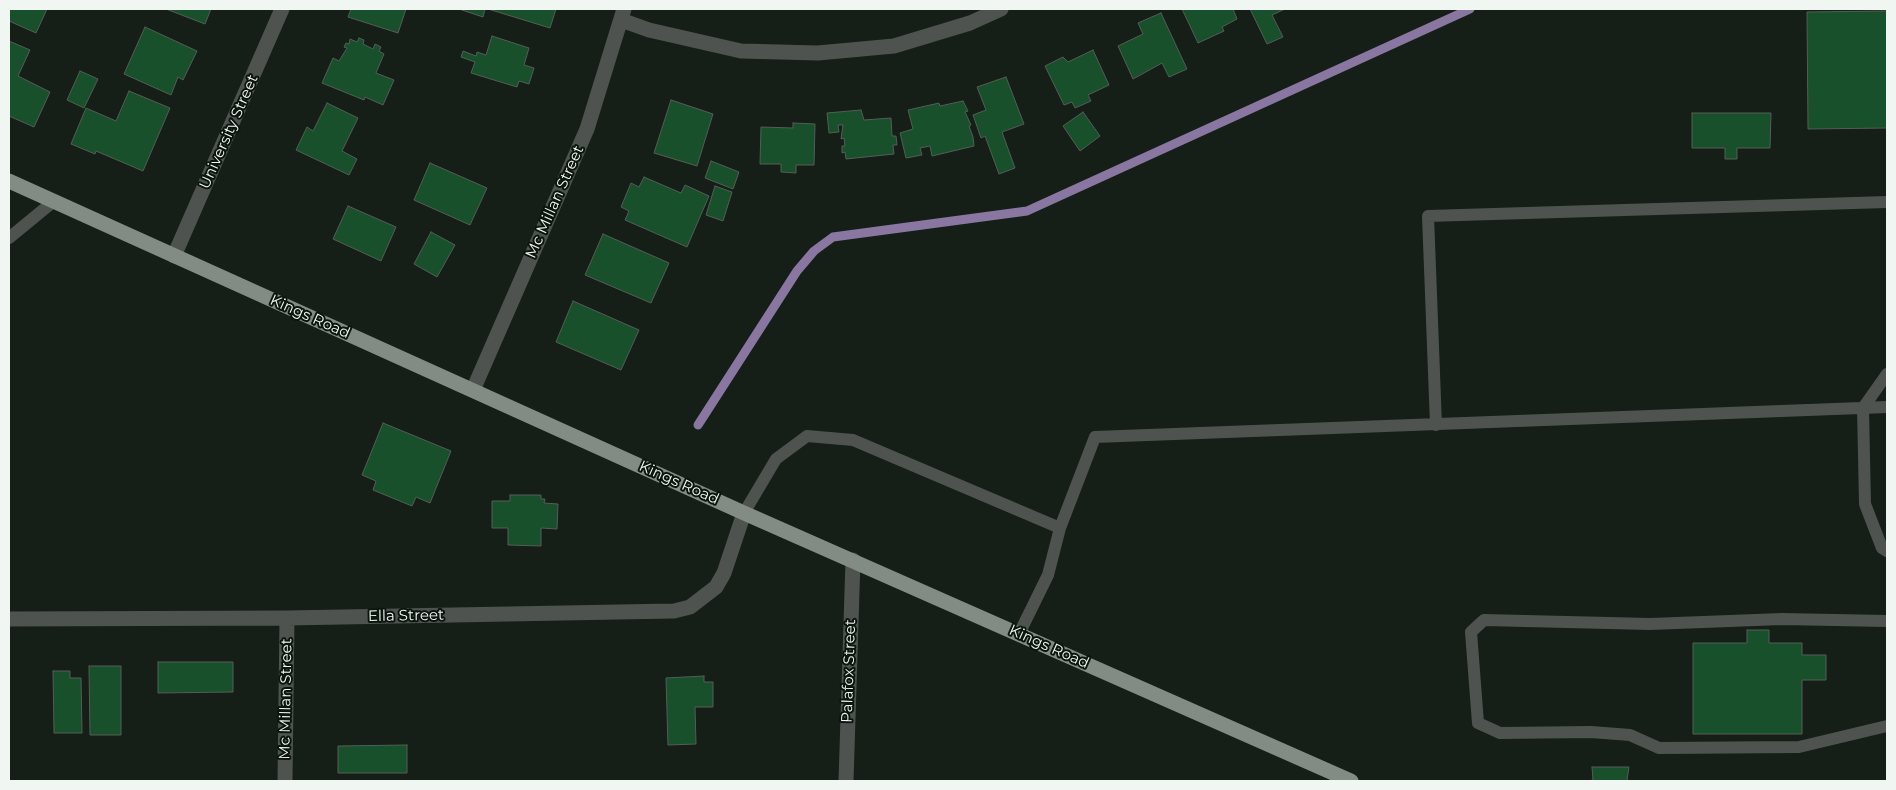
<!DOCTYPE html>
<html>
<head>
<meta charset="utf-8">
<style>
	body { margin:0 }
	#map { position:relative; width:1896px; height:790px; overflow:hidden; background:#151e17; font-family:Montserrat,sans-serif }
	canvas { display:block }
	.frame { position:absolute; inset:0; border:10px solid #f0f6f1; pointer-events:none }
</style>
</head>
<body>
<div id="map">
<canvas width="1896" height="790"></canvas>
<div class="frame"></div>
</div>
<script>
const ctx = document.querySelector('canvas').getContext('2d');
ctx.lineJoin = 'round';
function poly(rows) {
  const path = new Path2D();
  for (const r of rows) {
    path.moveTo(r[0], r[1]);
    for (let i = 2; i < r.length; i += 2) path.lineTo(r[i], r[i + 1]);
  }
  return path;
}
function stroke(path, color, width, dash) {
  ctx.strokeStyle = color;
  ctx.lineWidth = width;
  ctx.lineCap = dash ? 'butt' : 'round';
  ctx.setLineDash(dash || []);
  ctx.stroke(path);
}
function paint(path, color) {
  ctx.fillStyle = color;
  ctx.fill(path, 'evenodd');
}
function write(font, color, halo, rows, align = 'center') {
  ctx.font = font + ' Montserrat,sans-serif';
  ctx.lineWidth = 4;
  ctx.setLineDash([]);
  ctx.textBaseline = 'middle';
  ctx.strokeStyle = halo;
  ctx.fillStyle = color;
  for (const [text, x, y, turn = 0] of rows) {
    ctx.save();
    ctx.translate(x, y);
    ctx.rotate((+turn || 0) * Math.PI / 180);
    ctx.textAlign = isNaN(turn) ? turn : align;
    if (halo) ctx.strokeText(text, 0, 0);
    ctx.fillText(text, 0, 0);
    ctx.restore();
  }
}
const stream = poly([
	[698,425,797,271,814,251,833,237,1027,211,1470,9]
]);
const building = poly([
	[9,9,47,9,36,33,9,21,9,9],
	[166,9,211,9,205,24,166,9],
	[351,9,406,9,398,33,348,17,351,9],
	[459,9,485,9,483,17,459,9],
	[488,9,556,9,550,28,488,9],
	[1182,9,1233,9,1237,19,1222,27,1224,31,1198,43,1182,9],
	[1250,9,1285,9,1272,15,1283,37,1267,44,1250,9],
	[1887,11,1887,128,1808,129,1807,12,1887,11],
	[1161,13,1187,69,1169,77,1162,63,1133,79,1118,46,1143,34,1138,23,1161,13],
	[145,27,197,51,183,80,178,77,171,95,124,74,145,27],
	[492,36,529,48,524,65,534,68,529,84,519,81,517,87,471,73,475,62,461,57,463,51,476,56,477,52,486,55,492,36],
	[359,38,364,40,363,44,373,49,375,44,381,47,379,51,384,54,376,73,394,80,383,105,365,97,364,100,322,83,333,58,339,61,347,48,344,47,346,43,349,44,350,39,357,42,359,38],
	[9,41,30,50,18,76,50,92,34,127,9,116,9,41],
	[1093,50,1109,85,1088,95,1091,101,1075,108,1072,102,1064,105,1045,66,1063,57,1068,62,1093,50],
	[80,71,98,79,84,108,67,100,80,71],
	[1006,77,1024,124,1002,132,1015,168,999,174,985,136,981,138,973,115,986,110,977,87,1006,77],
	[129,91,170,108,143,171,96,151,95,154,71,144,86,108,116,121,129,91],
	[671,100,713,114,697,166,654,153,671,100],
	[963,101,968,111,965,112,971,125,969,126,973,137,974,146,932,156,930,146,920,148,922,155,906,158,900,133,913,129,908,110,939,103,940,106,963,101],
	[327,103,358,118,342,151,357,159,349,175,296,150,307,127,313,131,327,103],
	[861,110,864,120,891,118,892,136,896,136,897,145,893,145,894,154,846,159,845,152,842,153,842,146,845,146,844,138,841,139,843,125,838,125,839,132,829,133,827,113,861,110],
	[1083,112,1100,136,1080,151,1063,126,1083,112],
	[1692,113,1771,113,1770,148,1737,148,1737,159,1725,159,1725,148,1692,148,1692,113],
	[793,123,815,124,814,165,796,165,796,173,781,172,781,164,760,164,761,127,793,128,793,123],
	[711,161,739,172,733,189,705,178,711,161],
	[430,163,487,188,470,225,414,200,430,163],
	[644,177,681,193,685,185,709,196,687,247,625,220,629,211,621,207,631,183,639,187,644,177],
	[715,186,732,192,723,221,706,215,715,186],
	[348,206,396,227,381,261,333,239,348,206],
	[431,232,455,245,437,277,414,264,431,232],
	[603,234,669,263,651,303,585,275,603,234],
	[573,301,639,330,621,370,556,342,573,301],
	[383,423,451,451,430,503,416,497,412,506,373,490,376,481,362,475,383,423],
	[510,495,541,495,541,499,545,499,544,503,558,504,557,529,541,528,541,546,508,545,508,528,492,528,492,501,510,501,510,495],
	[1747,630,1769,630,1769,643,1802,643,1802,655,1826,655,1826,680,1802,680,1802,734,1693,734,1693,643,1747,643,1747,630],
	[158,662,233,662,233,692,158,693,158,662],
	[89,666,121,666,121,735,90,735,89,666],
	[53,671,70,671,70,678,81,678,82,733,54,733,53,671],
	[704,676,704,682,713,682,713,707,695,707,696,744,668,745,666,678,704,676],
	[407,745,407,773,338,773,338,746,407,745],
	[1592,767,1629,767,1627,780,1631,781,1587,781,1593,780,1592,767]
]);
const lane = poly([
	[9,238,54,201],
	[1887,374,1863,408,1865,504,1882,548,1887,551],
	[1436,425,1428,216,1887,202],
	[744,513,776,459,807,436,853,440,1060,528,1048,575,1019,634],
	[1060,528,1095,437,1887,407],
	[1887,621,1782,619,1650,624,1484,620,1471,632,1478,723,1500,733,1591,732,1630,735,1659,748,1799,747,1887,726]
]);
const street = poly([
	[621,20,649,30,741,51,818,53,894,46,970,23,1001,9],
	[174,256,282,9],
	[473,390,587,129,624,9],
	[9,619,287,618,674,611,690,607,716,587,724,573,744,513],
	[285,781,287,618],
	[846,781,853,560]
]);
const primary = poly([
	[9,181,744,513,1351,781]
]);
const streetNames = [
	["University Street",229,132,-66],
	["Mc Millan Street",555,202,-66],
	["Kings Road",310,317,24],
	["Kings Road",679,483,24],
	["Ella Street",406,616,-1],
	["Kings Road",1049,647,24],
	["Palafox Street",849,671,-88],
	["Mc Millan Street",286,699,-89]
];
stroke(stream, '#8977a2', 9);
paint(building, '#18502b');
stroke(building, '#545e56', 1);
stroke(lane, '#4e534f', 12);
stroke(street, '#4e534f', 15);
stroke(primary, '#828b84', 15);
write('15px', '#f0f6f1', '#0c140e', streetNames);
</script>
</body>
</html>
